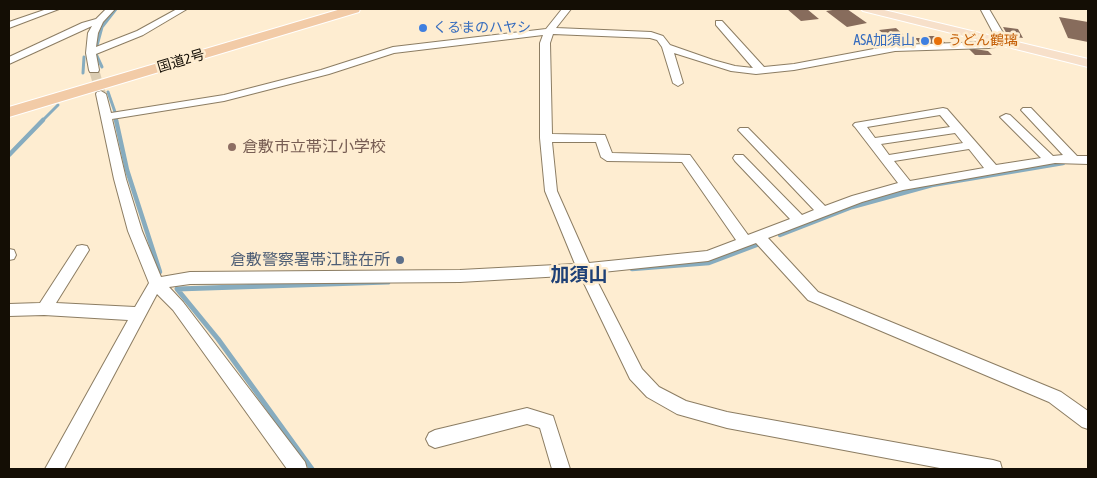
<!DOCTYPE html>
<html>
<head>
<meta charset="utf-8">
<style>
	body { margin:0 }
	#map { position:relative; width:1097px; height:478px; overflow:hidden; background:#feedd1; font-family:"Asap Condensed",sans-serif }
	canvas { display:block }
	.frame { position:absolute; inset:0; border:10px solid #140e05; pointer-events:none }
</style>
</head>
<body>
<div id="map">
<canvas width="1097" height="478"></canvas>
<div class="frame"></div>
</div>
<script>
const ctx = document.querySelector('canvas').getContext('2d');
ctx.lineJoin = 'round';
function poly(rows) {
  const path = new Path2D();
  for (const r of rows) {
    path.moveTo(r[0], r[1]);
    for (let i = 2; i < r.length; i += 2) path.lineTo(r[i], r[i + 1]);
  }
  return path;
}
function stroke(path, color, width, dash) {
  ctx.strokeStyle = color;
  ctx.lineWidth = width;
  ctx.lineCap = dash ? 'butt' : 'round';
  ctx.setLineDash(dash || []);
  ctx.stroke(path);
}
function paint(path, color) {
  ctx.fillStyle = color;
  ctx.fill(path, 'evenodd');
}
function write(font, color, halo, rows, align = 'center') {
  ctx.font = font + ' "Asap Condensed","Noto Sans JP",sans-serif';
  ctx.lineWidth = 5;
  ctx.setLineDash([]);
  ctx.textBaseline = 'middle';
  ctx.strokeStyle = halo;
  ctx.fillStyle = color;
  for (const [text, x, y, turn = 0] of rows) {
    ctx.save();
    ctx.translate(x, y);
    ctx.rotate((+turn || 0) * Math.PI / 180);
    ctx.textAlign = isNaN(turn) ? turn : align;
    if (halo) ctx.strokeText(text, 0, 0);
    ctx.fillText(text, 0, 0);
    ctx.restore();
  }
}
const streamFar2 = poly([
	[96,49,102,27,116,9],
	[96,54,102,67],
	[83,73,84,57],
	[108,92,115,112],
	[42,121,58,105]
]);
const streamFar1 = poly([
	[116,120,127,170,160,272],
	[9,155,43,120],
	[780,235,852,207,932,185,1063,163],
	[632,269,709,263,762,243]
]);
const stream = poly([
	[177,289,388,282],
	[177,289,218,339,312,469]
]);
const building = poly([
	[787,9,807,9,819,19,801,21],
	[839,9,847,9,867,23,847,27,826,11],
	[1059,17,1088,22,1088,42,1068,38],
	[465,24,466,29,451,30,451,25],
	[1003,27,1018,29,1023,38,1008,36],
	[896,28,907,38,890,40,879,30],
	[926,36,939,36,947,45,921,45,915,38,928,38],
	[968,48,988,51,992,55,975,55]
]);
const minorTunnel = poly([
	[94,70,101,94]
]);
const minor = poly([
	[47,9,59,9,9,28,9,22,47,9],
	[106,9,115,9,103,22,98,33,96,47,137,31,177,9,187,9,143,35,96,54,99,70,98,72,90,72,89,70,86,53,88,33,92,26,9,64,9,57,82,23,96,19,106,9],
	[562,9,571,9,556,28,651,32,663,36,670,45,713,60,735,66,753,68,716,25,716,21,722,21,764,67,794,64,895,45,988,42,997,40,981,10,989,9,1009,43,1007,45,989,48,895,51,794,70,756,74,731,71,674,53,683,83,678,86,673,83,662,47,657,40,650,38,553,34,550,43,552,134,605,135,612,153,690,155,748,235,790,219,735,161,733,158,735,155,743,155,802,215,814,210,740,132,738,130,740,128,748,128,825,206,852,196,898,183,855,127,853,125,855,123,943,108,947,109,996,165,1041,158,1000,117,1006,114,1010,115,1053,156,1063,155,1021,110,1023,108,1031,108,1077,156,1088,156,1088,164,1055,163,903,190,862,202,768,238,818,292,1061,392,1088,411,1088,429,1082,427,1049,402,808,300,756,243,708,261,593,273,642,369,659,387,686,401,727,412,993,460,1000,462,1002,469,945,469,727,428,677,414,647,397,630,379,580,275,460,282,190,284,169,287,183,302,305,462,307,469,287,469,173,310,157,294,64,469,45,469,128,320,44,315,9,316,9,304,40,303,77,246,82,245,87,246,89,250,56,303,135,307,149,283,128,231,114,179,96,94,97,92,101,91,106,94,111,113,224,95,321,70,393,47,546,29,562,9],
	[543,35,540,43,540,138,545,191,575,264,460,270,190,272,161,277,142,231,126,179,112,119,224,101,329,74,394,53,543,35],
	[940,115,950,127,875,138,867,127,940,115],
	[955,133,963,143,889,155,881,144,955,133],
	[552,142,596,142,601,157,607,161,682,162,736,240,707,251,589,263,557,191,552,142],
	[969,149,984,168,910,181,894,161,969,149],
	[9,249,14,250,16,255,14,259,9,260,9,249],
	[527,408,553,416,570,469,552,469,540,428,527,424,435,448,429,445,426,439,429,433,435,430,527,408]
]);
const major = poly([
	[861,9,880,9,1088,59,1088,67,863,11,861,9]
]);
const highway = poly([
	[341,9,360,9,359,12,9,117,9,107,341,9]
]);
const markers = [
	[423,28,5,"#3f7fe0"],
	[925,41,5,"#3f7fe0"],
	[938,41,5,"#e8710a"],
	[232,147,5,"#8d6e63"],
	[400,260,5,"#5c6f8a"]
];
const farShopnames = [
	["くるまのハヤシ",433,28],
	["ASA加須山",915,41,"right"]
];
const farFoodnames = [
	["うどん鶴璃",948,41]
];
const farStreetnames = [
	["国道2号",181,61,-17]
];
const educationNames = [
	["倉敷市立帯江小学校",242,147]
];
const serviceNames = [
	["倉敷警察署帯江駐在所",390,260]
];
const quarterNames = [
	["加須山",579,275]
];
stroke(streamFar2, '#87acbf', 3);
stroke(streamFar1, '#87acbf', 4.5);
stroke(stream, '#87acbf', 5);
paint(building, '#876c5c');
stroke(minorTunnel, '#dbccb2', 10, [10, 5]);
stroke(minor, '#8c7d63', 2);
stroke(major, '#fff', 2);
stroke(highway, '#fff', 2);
paint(minor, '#fff');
paint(major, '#f7e0ca');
paint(highway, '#f2cba7');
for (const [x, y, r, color] of markers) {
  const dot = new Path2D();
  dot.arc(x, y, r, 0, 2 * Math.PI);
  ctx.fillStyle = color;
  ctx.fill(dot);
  stroke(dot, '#feedd1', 2);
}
write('14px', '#366cbe', '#feedd1', farShopnames, 'left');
write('14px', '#c56008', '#feedd1', farFoodnames, 'left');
write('14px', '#140e05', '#feedd1', farStreetnames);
write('16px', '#785e54', '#feedd1', educationNames, 'left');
write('16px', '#4e5e75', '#feedd1', serviceNames, 'right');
write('bold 19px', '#1e4076', '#feedd1', quarterNames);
</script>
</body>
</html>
